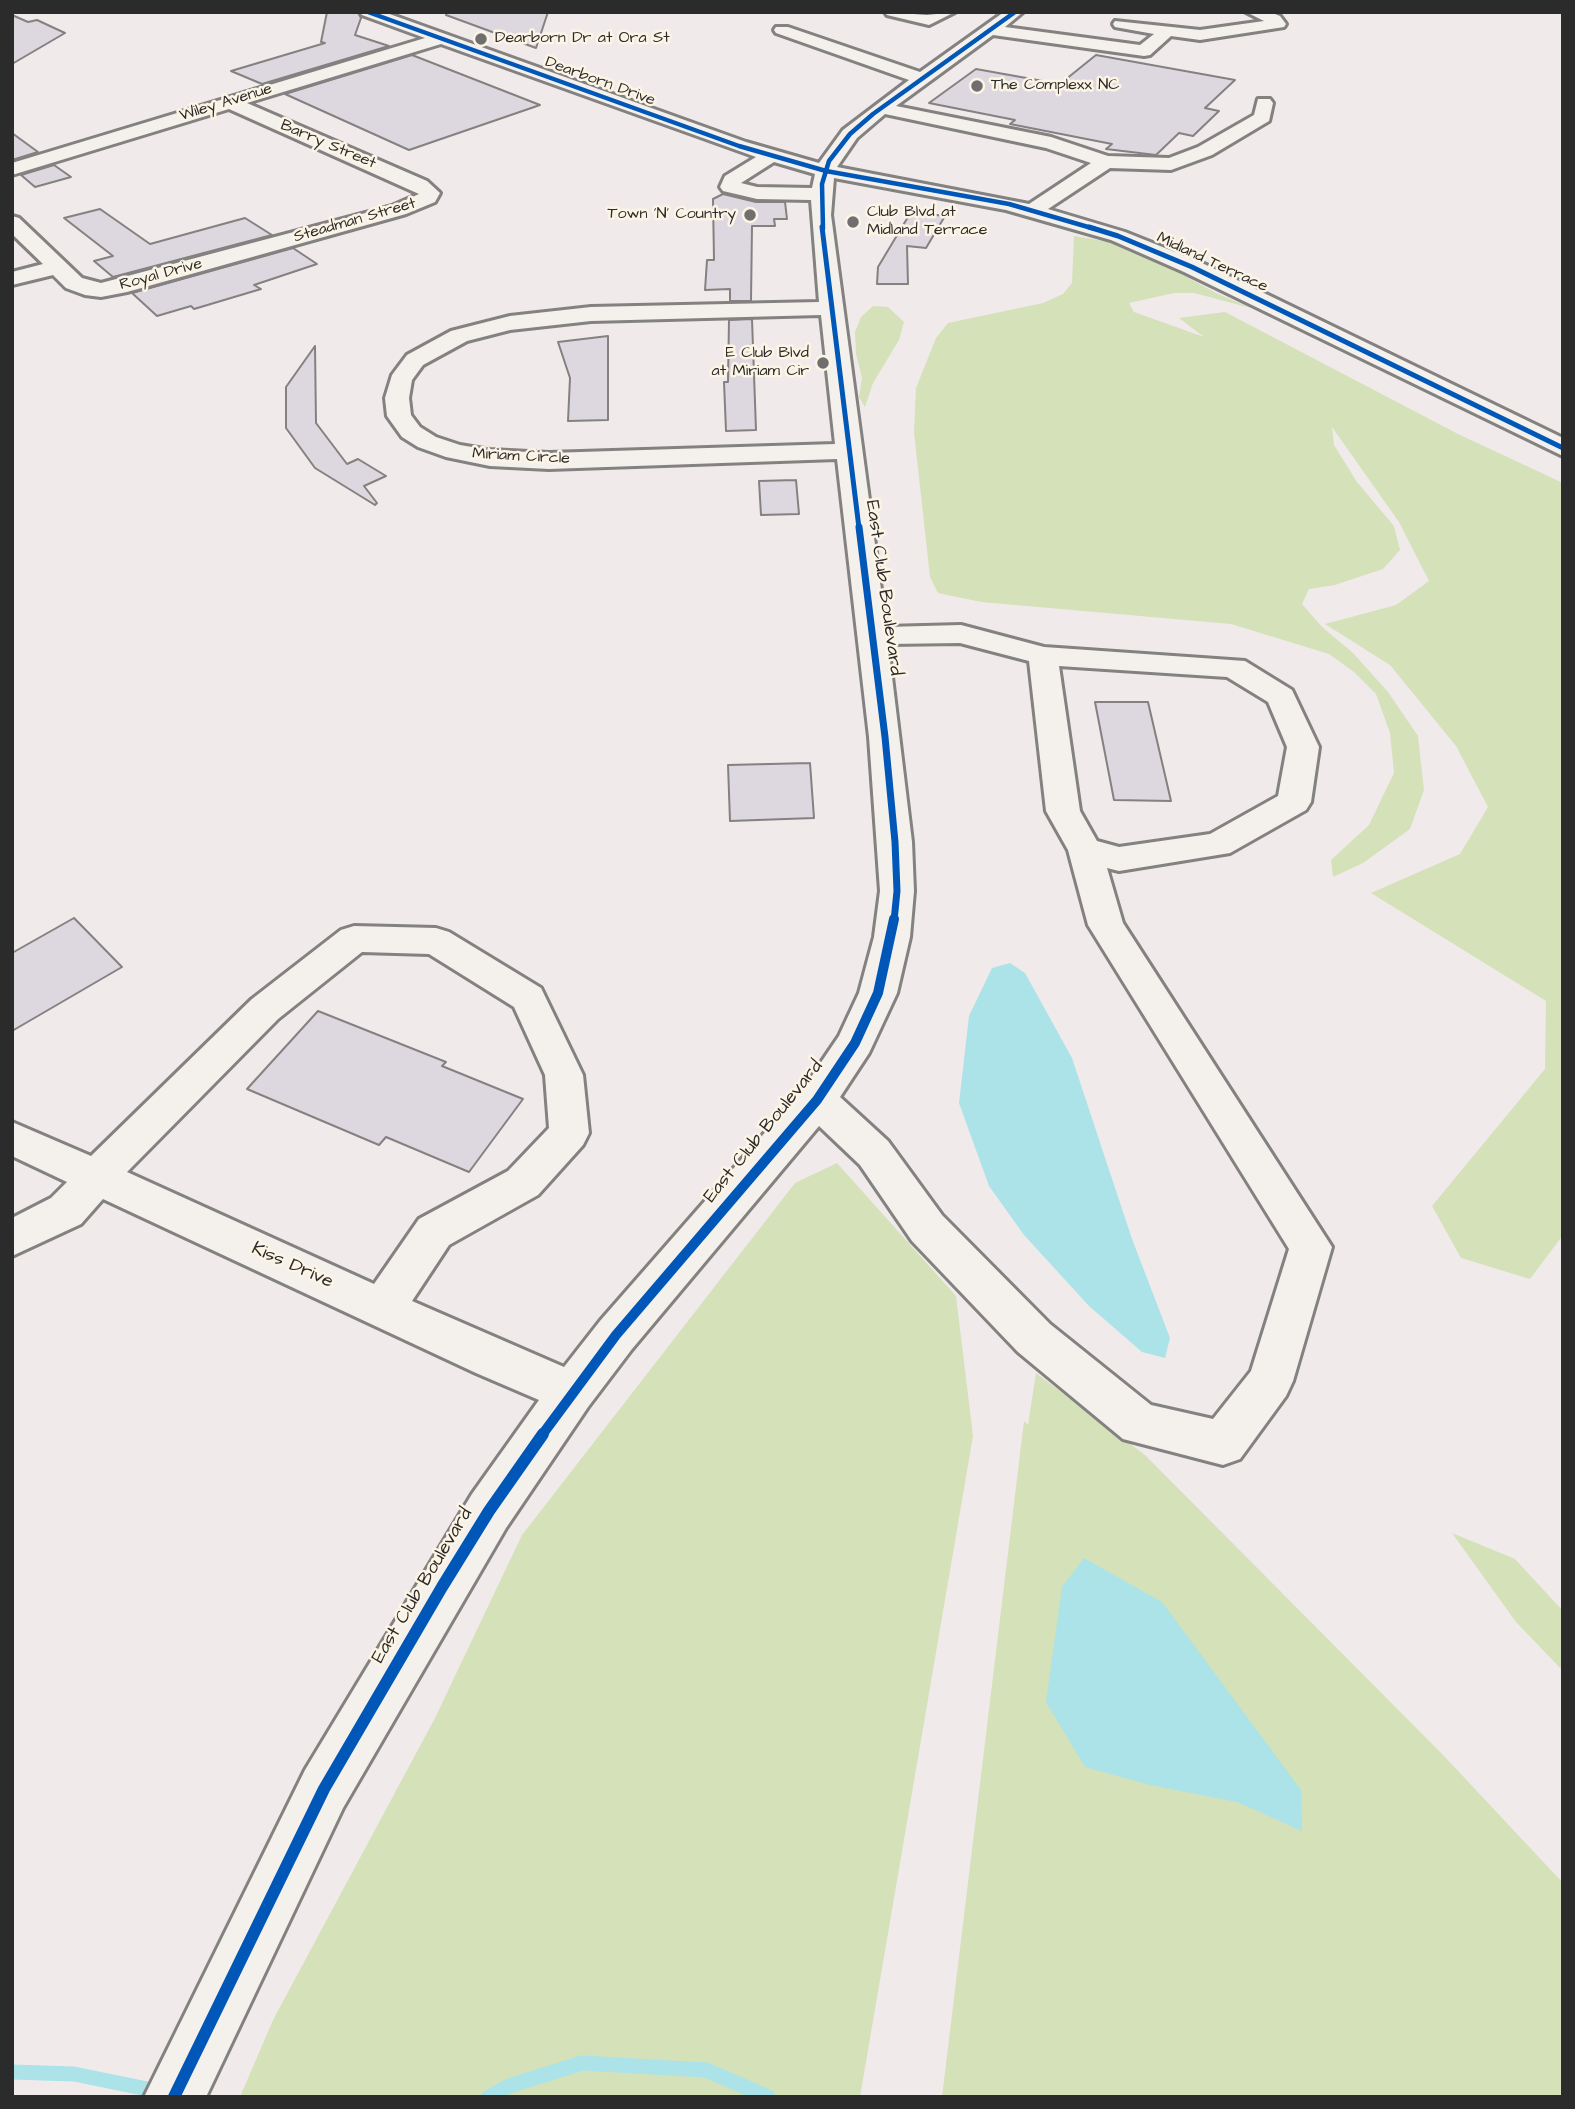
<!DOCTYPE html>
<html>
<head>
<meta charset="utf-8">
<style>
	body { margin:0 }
	#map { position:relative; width:1575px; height:2109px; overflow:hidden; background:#f0ebea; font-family:"Architects Daughter",sans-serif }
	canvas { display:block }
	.frame { position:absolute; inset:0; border:14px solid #2b2b2b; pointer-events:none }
</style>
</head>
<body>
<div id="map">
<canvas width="1575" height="2109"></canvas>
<div class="frame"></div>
</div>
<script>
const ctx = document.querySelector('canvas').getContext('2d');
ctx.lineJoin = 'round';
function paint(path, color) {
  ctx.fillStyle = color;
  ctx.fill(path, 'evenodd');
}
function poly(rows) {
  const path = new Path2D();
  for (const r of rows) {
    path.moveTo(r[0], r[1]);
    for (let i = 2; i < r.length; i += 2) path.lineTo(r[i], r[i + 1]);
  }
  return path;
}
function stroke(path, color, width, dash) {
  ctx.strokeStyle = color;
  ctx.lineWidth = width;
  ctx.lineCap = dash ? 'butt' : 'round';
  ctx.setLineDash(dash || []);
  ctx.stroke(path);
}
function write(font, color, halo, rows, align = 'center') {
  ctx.font = font + ' "Architects Daughter",sans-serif';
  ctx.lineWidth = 5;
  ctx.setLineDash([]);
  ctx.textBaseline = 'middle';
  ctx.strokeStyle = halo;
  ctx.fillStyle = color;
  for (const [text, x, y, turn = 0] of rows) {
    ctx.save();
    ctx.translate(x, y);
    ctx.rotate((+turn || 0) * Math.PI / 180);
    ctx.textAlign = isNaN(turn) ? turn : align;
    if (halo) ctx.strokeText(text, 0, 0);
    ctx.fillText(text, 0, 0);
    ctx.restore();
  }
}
const green = poly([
	[1074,236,1117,243,1162,263,1216,293,1251,308,1194,293,1174,293,1129,303,1134,312,1204,337,1179,318,1225,312,1458,434,1563,483,1563,1235,1530,1279,1461,1258,1432,1206,1545,1069,1546,1001,1371,893,1460,854,1488,807,1456,746,1390,665,1325,624,1396,605,1429,581,1399,522,1332,427,1334,445,1357,482,1394,526,1400,550,1383,569,1335,585,1309,589,1302,604,1322,627,1353,653,1388,692,1418,736,1424,790,1410,829,1363,863,1333,877,1331,860,1369,825,1394,773,1390,733,1376,694,1354,672,1329,654,1231,624,981,602,938,593,930,577,914,432,916,388,936,338,948,323,1043,303,1063,294,1072,283],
	[873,306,888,307,904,322,899,340,873,383,865,407,859,397,862,378,856,354,855,332,861,317],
	[837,1163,956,1296,973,1436,860,2097,240,2097,273,2020,435,1718,522,1535,795,1183],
	[1036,1373,1145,1455,1444,1756,1563,1883,1563,2097,942,2097,1024,1421,1028,1425],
	[1452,1533,1515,1559,1563,1611,1563,1671,1516,1622]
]);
const water = poly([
	[1010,963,1025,973,1072,1058,1132,1239,1170,1338,1165,1358,1142,1352,1089,1306,1024,1235,989,1186,959,1103,969,1016,992,968],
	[1084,1558,1162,1602,1301,1790,1302,1831,1237,1802,1150,1785,1085,1767,1046,1702,1062,1587]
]);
const stream = poly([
	[12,2072,74,2074,162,2092],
	[489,2097,509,2086,582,2063,706,2070,768,2097]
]);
const building = poly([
	[327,12,358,12,361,18,355,35,389,46,262,84,231,71,325,43,321,42,327,12],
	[447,12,548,12,536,48,446,15,447,12],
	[12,15,28,22,37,20,65,33,12,64,12,15],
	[412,55,540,105,409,150,285,94,412,55],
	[1096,55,1235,80,1205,108,1219,111,1193,136,1179,133,1156,155,1106,149,1112,144,1010,124,1015,120,929,103,976,69,1060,84,1096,55],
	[12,133,38,152,12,160,12,133],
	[54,165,71,177,35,187,21,175,54,165],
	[723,194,756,202,785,202,787,219,774,219,775,226,752,226,751,301,730,301,730,289,705,290,707,260,714,260,713,199,723,194],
	[100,209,150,244,245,218,272,235,113,277,94,261,113,256,64,218,100,209],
	[911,212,945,216,926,248,907,246,908,284,877,284,878,267,911,212],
	[293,248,317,264,254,285,261,289,194,309,191,306,157,316,132,293,293,248],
	[752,319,756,430,726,431,724,382,728,382,729,320,752,319],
	[608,336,608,420,568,421,570,378,558,342,608,336],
	[315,346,316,423,347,464,358,459,386,476,364,486,377,503,375,505,315,468,286,428,286,387,315,346],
	[796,480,799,514,761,515,759,481,796,480],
	[1095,702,1148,702,1171,801,1114,800,1095,702],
	[810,763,814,818,730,821,728,765,810,763],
	[74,918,122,967,12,1031,12,953,74,918],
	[318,1011,446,1062,442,1066,523,1099,469,1172,386,1137,379,1145,247,1089,318,1011]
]);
const minor = poly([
	[360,12,384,12,746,142,819,163,843,130,909,80,776,33,774,30,776,27,788,27,920,72,1004,12,1023,12,1005,27,1140,45,1154,34,1115,27,1113,24,1115,21,1200,30,1264,21,1246,12,1270,12,1280,16,1286,24,1284,27,1200,40,1171,36,1150,55,1144,56,993,35,896,106,1051,137,1108,156,1169,158,1198,147,1254,115,1258,99,1270,99,1273,103,1269,121,1212,155,1171,170,1110,168,1048,209,1125,232,1200,262,1563,438,1563,456,1184,272,1111,240,1006,210,834,178,831,215,886,627,961,625,1044,647,1245,661,1292,690,1319,747,1311,802,1306,810,1230,853,1119,871,1107,868,1123,923,1332,1247,1293,1381,1286,1396,1240,1459,1223,1465,1123,1439,1018,1352,912,1241,860,1165,819,1126,632,1349,588,1407,506,1528,343,1808,206,2097,144,2097,305,1770,472,1494,539,1400,476,1373,103,1199,81,1224,12,1256,12,1218,51,1198,67,1182,12,1156,12,1122,91,1156,252,999,341,930,354,926,436,928,449,932,541,988,583,1075,589,1133,583,1145,538,1195,449,1245,412,1301,564,1367,600,1321,803,1089,839,1036,859,993,874,937,880,891,869,737,837,459,549,469,490,466,446,457,418,447,402,437,387,416,385,398,392,375,407,355,451,331,510,316,591,307,819,302,811,200,757,199,723,191,720,187,725,176,756,157,441,44,247,103,427,181,440,193,435,202,406,214,127,292,101,297,85,295,66,288,53,275,12,285,12,272,43,264,12,234,12,216,19,218,82,278,101,283,392,206,419,194,229,109,12,175,12,163,425,38,362,15,360,12],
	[885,114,1046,148,1091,163,1029,204,837,167,857,138,885,114],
	[774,162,815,174,812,188,757,187,741,183,774,162],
	[821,315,835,444,549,453,490,450,460,445,436,437,420,427,411,415,409,398,412,380,423,365,467,341,510,330,591,321,821,315],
	[960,643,1029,661,1046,811,1068,850,1088,925,1289,1249,1251,1371,1213,1419,1151,1405,1050,1324,942,1215,888,1141,840,1097,869,1053,897,993,910,937,914,891,912,842,888,644,960,643],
	[1059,666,1227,677,1268,702,1287,747,1278,796,1210,834,1119,847,1097,841,1080,811,1059,666],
	[362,952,429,954,514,1007,545,1075,549,1128,508,1171,419,1219,374,1284,127,1172,278,1019,362,952],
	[885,12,927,15,955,12,929,25,887,15,885,12]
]);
const cyclewayFar4 = poly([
	[368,12,739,146,826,171,1009,204,1095,229],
	[823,229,822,184,829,161,850,134,873,114,1015,12]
]);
const cyclewayFar3 = poly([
	[822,227,859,528],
	[1089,227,1118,236,1192,267,1563,448]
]);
const cyclewayFar2 = poly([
	[859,527,885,737,895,842,897,891,894,921]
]);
const cyclewayFar1 = poly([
	[542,1435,616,1335,817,1100,855,1043,878,993,894,919]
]);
const cycleway = poly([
	[174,2097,324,1789,442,1587,489,1511,543,1434]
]);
const markers = [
	[481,39,7,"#706e6e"],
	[977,86,7,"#706e6e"],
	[750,215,7,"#706e6e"],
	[853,222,7,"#706e6e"],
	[823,363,7,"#706e6e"]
];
const farPoinames = [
	["Dearborn Dr at Ora St",495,39],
	["The Complexx NC",991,86],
	["Club Blvd at",867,213],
	["Midland Terrace",867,231],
	["Town 'N' Country",736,215,"right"],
	["E Club Blvd",809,354,"right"],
	["at Miriam Cir",809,372,"right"]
];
const farStreetnames = [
	["Dearborn Drive",600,82,20],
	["Wiley Avenue",226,103,-17],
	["Barry Street",328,145,23],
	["Steadman Street",355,221,-16],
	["Midland Terrace",1212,263,25],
	["Royal Drive",161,275,-15],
	["Miriam Circle",521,457,3]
];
const streetNames = [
	["East Club Boulevard",883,588,82],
	["East Club Boulevard",764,1132,-51],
	["Kiss Drive",292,1266,24],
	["East Club Boulevard",423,1586,-59]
];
paint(green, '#d4e1b9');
paint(water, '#abe3e8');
stroke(stream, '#abe3e8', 15);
paint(building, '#ddd7e0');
stroke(building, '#848181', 2);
stroke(minor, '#848181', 6);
paint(minor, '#f4f1ec');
stroke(cyclewayFar4, '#0057b8', 4.5);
stroke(cyclewayFar3, '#0057b8', 5);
stroke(cyclewayFar2, '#0057b8', 7);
stroke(cyclewayFar1, '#0057b8', 10);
stroke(cycleway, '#0057b8', 12);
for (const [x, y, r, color] of markers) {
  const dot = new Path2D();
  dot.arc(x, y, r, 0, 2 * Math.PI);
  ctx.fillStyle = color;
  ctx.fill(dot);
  stroke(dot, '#fcf5e5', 2.5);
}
write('16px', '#2b2b2b', '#fcf5e5', farPoinames, 'left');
write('16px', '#2b2b2b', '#fcf5e5', farStreetnames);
write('19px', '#2b2b2b', '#fcf5e5', streetNames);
</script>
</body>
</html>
